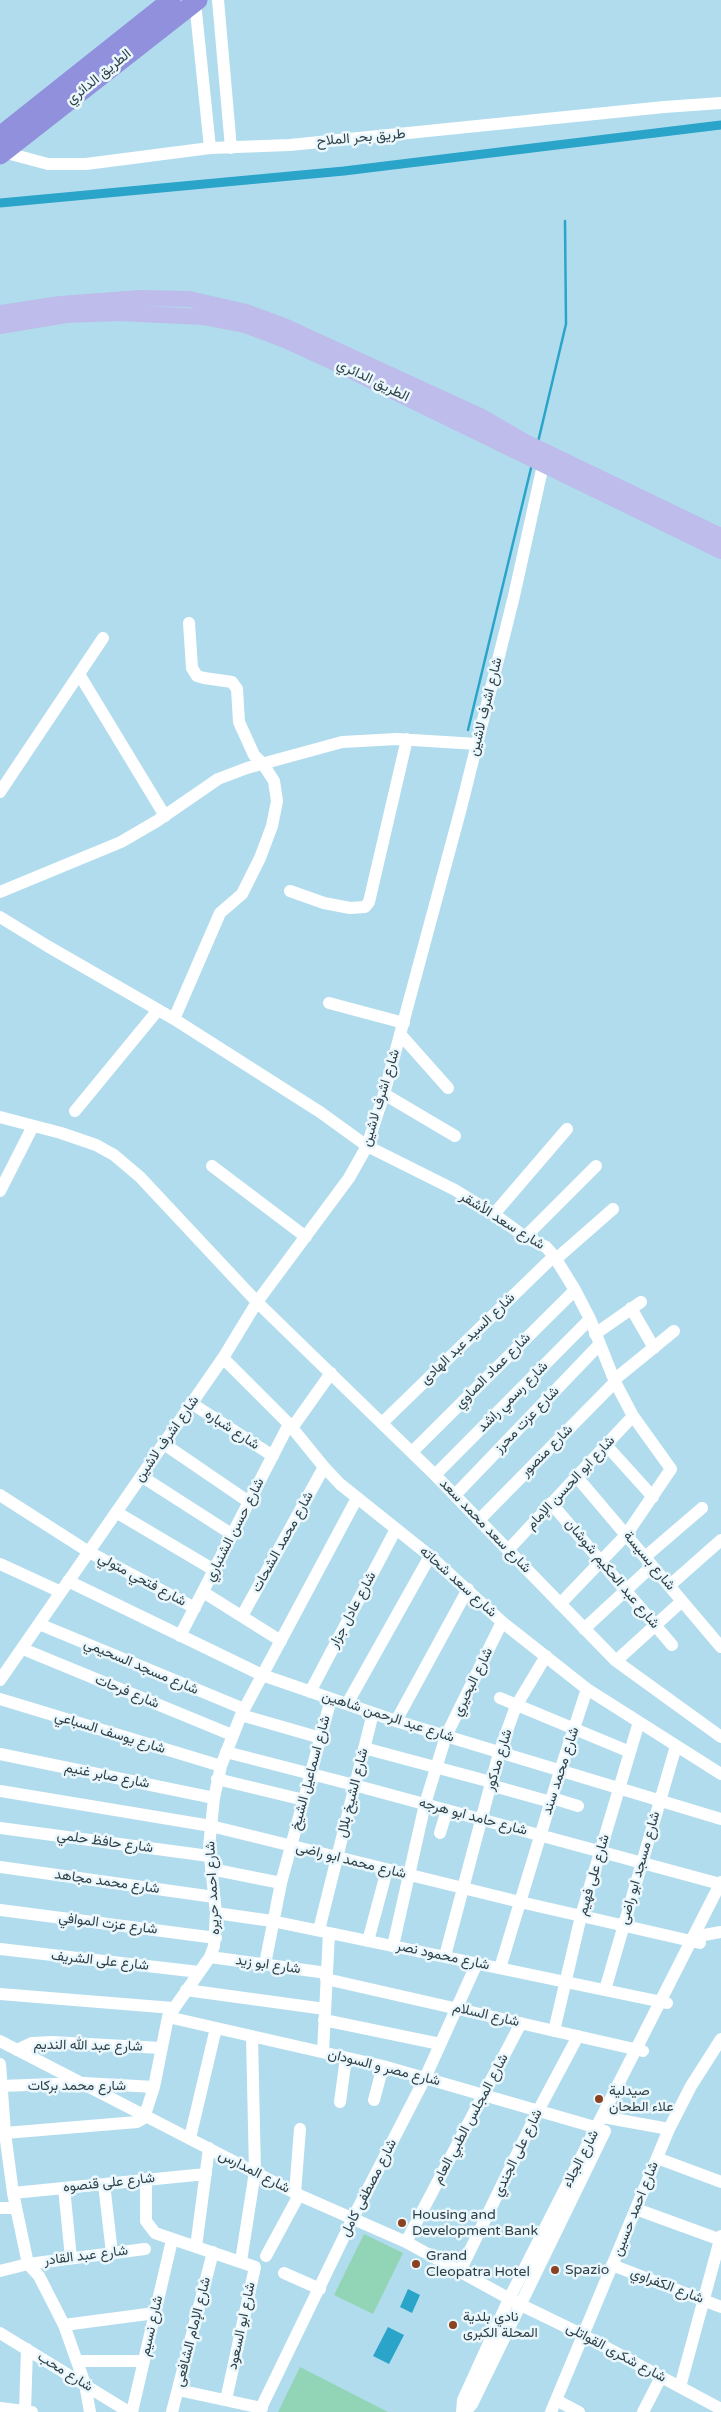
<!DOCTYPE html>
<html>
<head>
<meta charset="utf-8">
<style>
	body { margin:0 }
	canvas { display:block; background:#b0dced }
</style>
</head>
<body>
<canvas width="721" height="2412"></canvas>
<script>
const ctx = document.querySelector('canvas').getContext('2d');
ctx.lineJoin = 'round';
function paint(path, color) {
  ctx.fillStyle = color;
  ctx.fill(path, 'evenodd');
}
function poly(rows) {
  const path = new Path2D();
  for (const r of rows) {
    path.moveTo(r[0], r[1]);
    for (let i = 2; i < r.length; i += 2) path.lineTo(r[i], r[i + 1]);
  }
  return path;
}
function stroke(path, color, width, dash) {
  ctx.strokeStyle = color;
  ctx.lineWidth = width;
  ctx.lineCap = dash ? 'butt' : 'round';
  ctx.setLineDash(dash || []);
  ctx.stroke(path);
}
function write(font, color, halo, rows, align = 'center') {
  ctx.font = font + ' "Varela Round",Vazirmatn,sans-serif';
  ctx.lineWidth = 5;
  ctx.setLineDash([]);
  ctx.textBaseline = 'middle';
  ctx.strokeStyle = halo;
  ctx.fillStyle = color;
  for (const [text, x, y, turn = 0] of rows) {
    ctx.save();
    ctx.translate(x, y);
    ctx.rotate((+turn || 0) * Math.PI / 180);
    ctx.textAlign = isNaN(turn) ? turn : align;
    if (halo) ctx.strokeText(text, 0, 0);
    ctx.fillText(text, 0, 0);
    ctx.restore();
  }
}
const green = poly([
	[364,2234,403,2253,373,2314,334,2295],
	[300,2367,388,2412,278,2412]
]);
const water = poly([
	[408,2289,420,2295,412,2313,400,2307],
	[388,2327,404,2335,389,2364,373,2356]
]);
const stream = poly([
	[538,442,566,324,565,221],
	[468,730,532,464]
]);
const canal = poly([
	[0,203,344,171,721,125]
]);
const minor = poly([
	[218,0,231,148],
	[195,2,210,148],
	[3,152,48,164,86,164,210,148,290,145,664,107,721,103],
	[79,674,165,816],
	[0,792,103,638],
	[290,891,324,903,350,908,365,907,369,902,407,739],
	[0,892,121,842,157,821,218,779,247,768,342,742,397,739,477,744],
	[0,917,49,947,174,1019,320,1112,367,1146,455,1190,494,1214,525,1237,546,1247,554,1256,575,1290,590,1319,615,1382,633,1416,671,1469,626,1535,560,1604],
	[329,1003,404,1023],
	[174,1019,220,913,242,894,260,858,272,826,277,801,274,781,263,764,254,755,239,722,237,689,232,682,204,678,197,676,192,668,189,623],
	[400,1034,448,1088],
	[384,1094,455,1136],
	[75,1111,158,1010],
	[0,1117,61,1133,96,1145,114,1155,140,1177,257,1302,435,1475,616,1661,721,1737],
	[212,1166,306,1237],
	[0,1191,33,1126],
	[494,1214,567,1129],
	[525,1237,596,1166],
	[556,1259,613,1209],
	[631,1308,654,1348],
	[595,1334,641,1302],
	[223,1358,289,1424,324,1467,340,1484,430,1556,502,1622,587,1689,721,1774],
	[614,1380,674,1331],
	[191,1403,273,1456],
	[382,1423,554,1256],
	[292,1428,331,1373],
	[164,1444,249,1502],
	[606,1445,653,1497],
	[412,1452,575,1290],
	[435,1475,590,1319],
	[141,1476,233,1535],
	[576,1476,721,1647],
	[0,1495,89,1552,195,1608],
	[455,1495,599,1345],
	[551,1503,672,1645],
	[116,1512,214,1570],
	[479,1520,615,1382],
	[508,1550,633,1416],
	[645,1557,702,1508],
	[0,1564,61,1592],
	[68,1581,262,1675,396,1721,721,1819],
	[669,1586,721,1540],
	[203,1592,281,1641],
	[242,1616,324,1467],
	[39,1624,244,1709],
	[584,1629,652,1566],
	[180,1636,289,1424],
	[23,1649,232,1735],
	[616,1661,682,1601],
	[0,1680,223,1358,257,1302,349,1178,367,1146,384,1094,461,808,514,596,545,456],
	[310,1692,396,1529],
	[500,1698,630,1752],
	[0,1699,221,1766],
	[347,1704,430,1556],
	[241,1715,321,1738],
	[396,1721,468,1589],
	[364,1748,491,1782],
	[226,1752,354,1785,720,1884],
	[0,1754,214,1798],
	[217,1779,304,1800],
	[490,1785,551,1802],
	[0,1791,211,1826,520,1902,700,1943],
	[552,1798,578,1806],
	[0,1828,209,1856],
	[440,1833,447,1810],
	[0,1867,214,1897],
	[211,1869,281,1883],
	[0,1910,216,1938],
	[216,1913,272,1921,667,2003],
	[319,1930,373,1713],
	[704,1935,721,1932],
	[368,1941,387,1870],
	[393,1946,425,1804,446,1736,502,1622],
	[0,1949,199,1972],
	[445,1956,499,1753,516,1706,546,1656],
	[210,1957,327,1973],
	[265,1964,281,1883,331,1699],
	[500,1968,560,1771,587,1689],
	[326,1979,643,2051],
	[186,1990,325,2009],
	[605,1990,676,1746],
	[0,1994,173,2008],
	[168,2017,383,2066,598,2128],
	[324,2020,440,2044],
	[554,2031,581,1916,639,1722],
	[0,2041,299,2195,406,2242,519,2304,583,2335,721,2409],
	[17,2050,32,2043,52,2042,161,2048],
	[323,2052,329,1933],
	[0,2064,5,2133,13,2193,28,2264,39,2276,64,2325,85,2384,90,2412],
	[0,2086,84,2083,154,2087],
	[374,2100,383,2066],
	[340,2102,346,2058],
	[603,2117,669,2129],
	[5,2133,137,2122,144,2118,154,2087,168,2017,210,1957,214,1946,216,1913,209,1847,214,1798,221,1766,241,1715,357,1498],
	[190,2138,216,2028],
	[657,2158,721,2182],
	[146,2179,146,2221,155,2233,255,2267,226,2400],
	[104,2184,112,2253],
	[64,2188,71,2258],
	[13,2193,206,2174],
	[295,2193,300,2129],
	[0,2208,15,2208],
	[636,2209,721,2240],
	[406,2242,521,2023],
	[196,2247,209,2148],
	[266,2256,299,2195],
	[241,2261,255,2172,252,2036],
	[612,2265,721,2307],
	[0,2271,28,2264,145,2249],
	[460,2271,538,2111,578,2036],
	[284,2273,320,2289],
	[64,2325,155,2313],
	[0,2333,129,2412],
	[78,2361,143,2361],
	[680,2387,721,2236],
	[178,2390,262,2408],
	[556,2400,579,2412],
	[0,2408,32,2412],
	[25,2411,27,2349],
	[132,2412,172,2240],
	[172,2412,213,2252],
	[259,2412,353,2218,425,2078,477,1963],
	[462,2412,463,2400,509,2299,721,1882],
	[465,2412,472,2404,605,2131],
	[551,2412,669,2129,691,2086,721,2039],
	[643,2412,661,2377]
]);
const major = poly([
	[0,313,60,304,140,298,189,299,246,312,284,326,480,416,525,442,721,536],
	[0,326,66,315,119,313,203,317,245,325,285,340,335,363,721,551]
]);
const highway = poly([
	[0,136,171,0],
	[0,155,198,0]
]);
const markers = [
	[599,2099,5,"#8a4221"],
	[402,2223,5,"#8a4221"],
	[416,2264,5,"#8a4221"],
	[555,2270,5,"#8a4221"],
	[453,2325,5,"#8a4221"]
];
const streetNames = [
	["الطريق الدائري",99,77,-39],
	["طريق بحر الملاح",361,138,-5],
	["الطريق الدائري",373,381,26],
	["شارع اشرف لاشين",486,707,-76],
	["شارع اشرف لاشين",381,1098,-73],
	["شارع سعد الأشقر",502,1221,32],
	["شارع السيد عبد الهادى",468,1339,-44],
	["شارع عماد الصاوي",493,1371,-45],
	["شارع رسمي راشد",513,1397,-45],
	["شارع عزت محرز",527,1420,-46],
	["شارع شباره",232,1430,33],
	["شارع اشرف لاشين",167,1439,-55],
	["شارع منصور",547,1451,-45],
	["شارع ابو الحسن الإمام",571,1483,-47],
	["شارع سعد محمد سعد",485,1526,46],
	["شارع حسن الشنباري",235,1530,-63],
	["شارع محمد الشحات",283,1542,-61],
	["شارع بسيسة",649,1561,50],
	["شارع عبد الحكيم شوشان",612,1574,50],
	["شارع فتحي متولي",142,1580,28],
	["شارع سعد شحاته",458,1582,42],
	["شارع عادل جزار",353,1610,-62],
	["شارع مسجد السحيمي",141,1667,23],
	["شارع البحيري",473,1682,-64],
	["شارع فرحات",127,1692,22],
	["شارع عبد الرحمن شاهين",388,1717,18],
	["شارع يوسف السباعي",110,1733,17],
	["شارع مدكور",499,1760,-73],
	["شارع محمد سند",561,1771,-72],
	["شارع اسماعيل الشيخ",311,1773,-75],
	["شارع صابر غنيم",107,1776,11],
	["شارع الشيخ بلال",353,1793,-76],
	["شارع حامد ابو هرجه",473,1817,15],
	["شارع حافظ حلمي",105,1842,8],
	["شارع محمد ابو راضى",351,1861,14],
	["شارع مسجد ابو راضى",640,1868,-74],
	["شارع على فهيم",594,1875,-74],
	["شارع محمد مجاهد",107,1882,8],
	["شارع احمد حريره",213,1888,-93],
	["شارع عزت الموافي",108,1924,7],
	["شارع محمود نصر",443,1956,12],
	["شارع على الشريف",100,1961,6],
	["شارع ابو زيد",268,1965,8],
	["شارع السلام",486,2015,13],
	["شارع عبد الله النديم",88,2046,1],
	["شارع مصر و السودان",384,2068,14],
	["شارع محمد بركات",77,2086],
	["شارع المجلس الطبي العام",471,2119,-62],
	["شارع على الجندي",518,2153,-64],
	["شارع الجلاء",581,2159,-63],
	["شارع المدارس",254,2172,27],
	["شارع على قنصوه",109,2183,-6],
	["شارع مصطفى كامل",369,2188,-63],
	["شارع احمد حسين",636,2209,-68],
	["شارع عبد القادر",86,2256,-7],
	["شارع الكفراوي",667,2286,21],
	["شارع نسيم",152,2326,-77],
	["شارع ابو السعود",242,2326,-78],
	["شارع الإمام الشافعى",193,2332,-76],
	["شارع شكرى القواتلى",616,2353,28],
	["شارع محب",65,2372,32]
];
const poiNames = [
	["صيدلية",609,2091],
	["علاء الطحان",609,2107],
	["Housing and",412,2215],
	["Development Bank",412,2231],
	["Grand",426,2256],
	["Cleopatra Hotel",426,2272],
	["Spazio",565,2270],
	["نادي بلدية",463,2317],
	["المحلة الكبرى",463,2333]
];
paint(green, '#92d5b6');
paint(water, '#2ba4c9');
stroke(stream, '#2ba4c9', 2.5);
stroke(canal, '#2ba4c9', 9);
stroke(minor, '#fff', 12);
stroke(major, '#bdbcea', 16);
stroke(highway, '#9190dc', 19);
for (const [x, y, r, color] of markers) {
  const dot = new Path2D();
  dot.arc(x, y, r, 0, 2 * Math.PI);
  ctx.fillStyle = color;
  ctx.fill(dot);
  stroke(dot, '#eaf7fd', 2);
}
write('14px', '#2e3f46', '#eaf7fd', streetNames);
write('14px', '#2e3f46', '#eaf7fd', poiNames, 'left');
</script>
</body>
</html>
